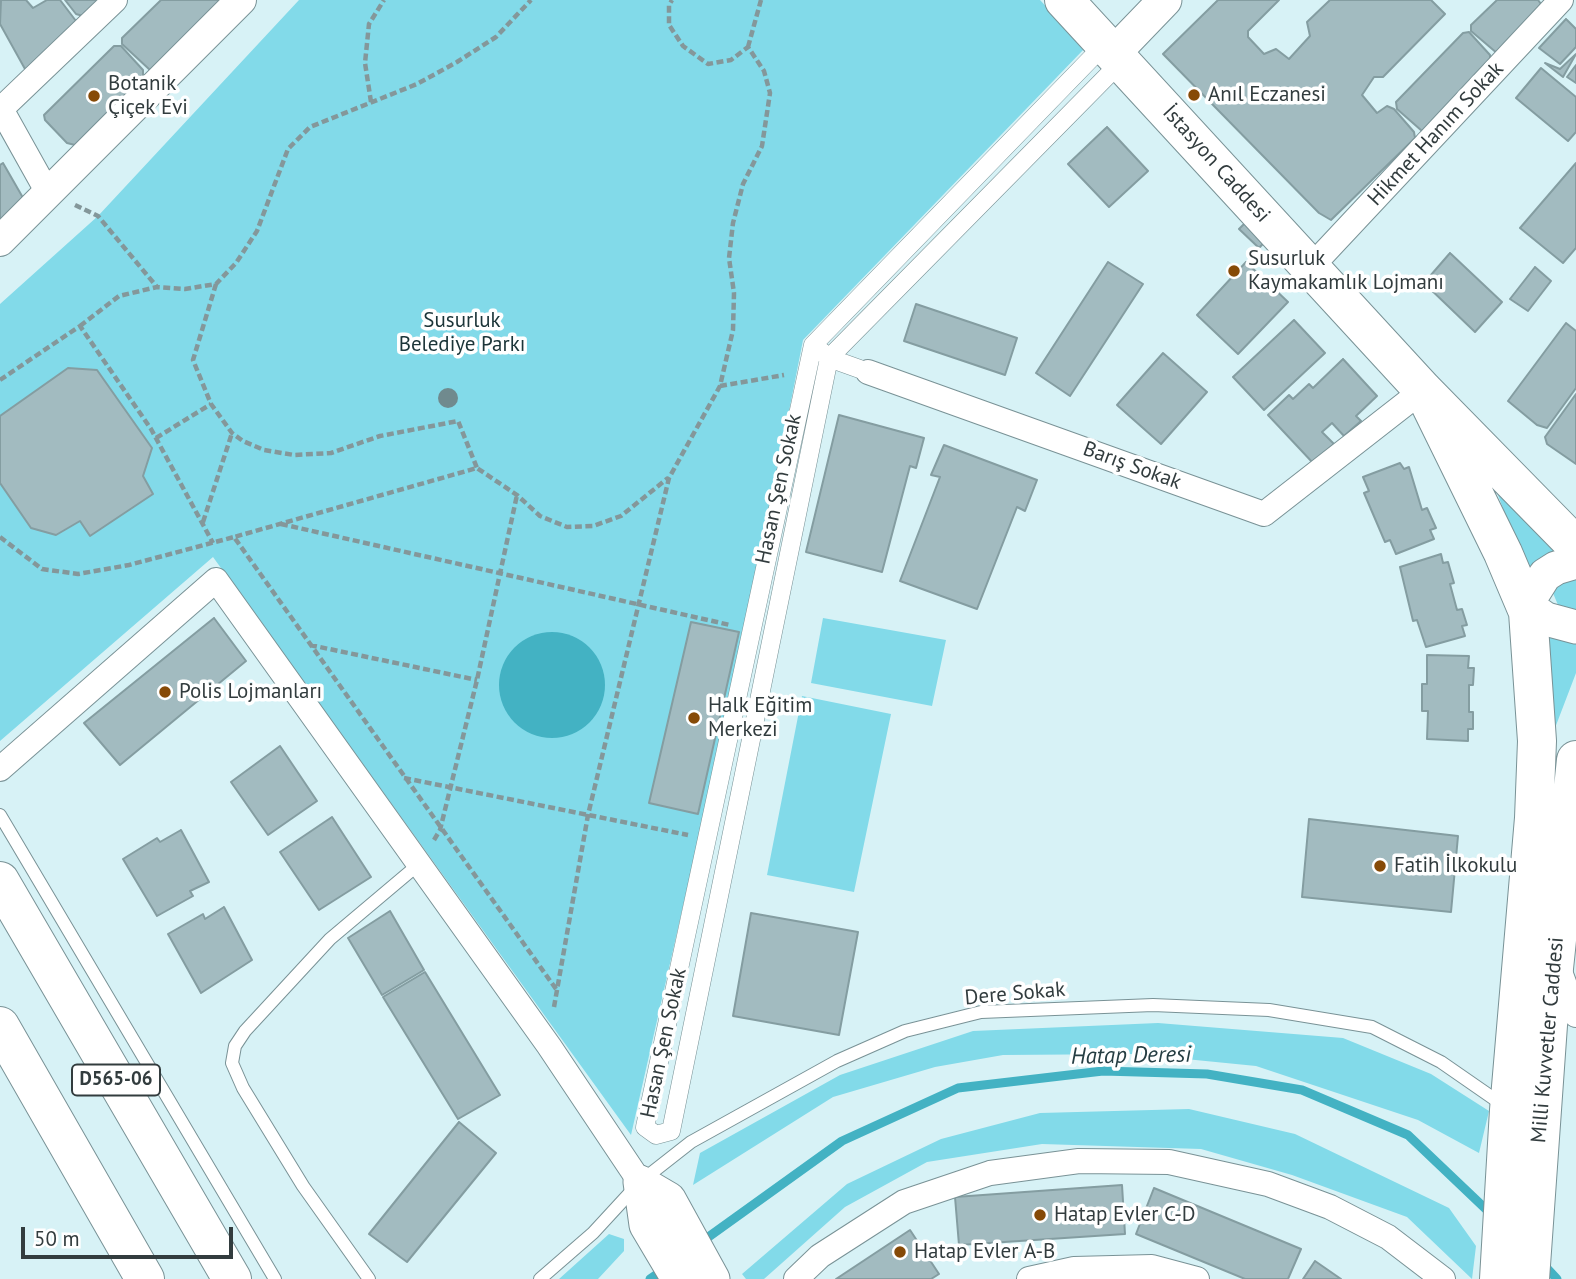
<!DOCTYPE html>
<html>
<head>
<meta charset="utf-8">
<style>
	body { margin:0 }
	#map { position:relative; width:1576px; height:1279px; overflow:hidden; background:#d7f2f6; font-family:"PT Sans",sans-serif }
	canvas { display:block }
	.scale { position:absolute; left:21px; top:1227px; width:212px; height:32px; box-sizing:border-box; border:4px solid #323c3e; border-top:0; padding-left:9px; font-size:21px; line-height:24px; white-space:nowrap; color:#323c3e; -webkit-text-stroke:5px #fff; paint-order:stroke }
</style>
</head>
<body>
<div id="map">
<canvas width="1576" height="1279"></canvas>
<div class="scale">50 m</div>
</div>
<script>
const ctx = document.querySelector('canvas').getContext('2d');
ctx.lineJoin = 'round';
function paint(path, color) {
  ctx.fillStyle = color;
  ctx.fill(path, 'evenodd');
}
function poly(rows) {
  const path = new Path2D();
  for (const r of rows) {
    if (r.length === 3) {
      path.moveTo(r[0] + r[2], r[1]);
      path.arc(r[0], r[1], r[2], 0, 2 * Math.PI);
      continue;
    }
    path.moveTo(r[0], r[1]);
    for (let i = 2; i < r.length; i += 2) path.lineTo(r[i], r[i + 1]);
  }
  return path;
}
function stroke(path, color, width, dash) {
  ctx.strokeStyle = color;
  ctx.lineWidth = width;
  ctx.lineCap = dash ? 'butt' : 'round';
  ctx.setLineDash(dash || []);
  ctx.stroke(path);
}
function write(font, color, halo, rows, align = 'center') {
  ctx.font = font + ' "PT Sans",sans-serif';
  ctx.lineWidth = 7;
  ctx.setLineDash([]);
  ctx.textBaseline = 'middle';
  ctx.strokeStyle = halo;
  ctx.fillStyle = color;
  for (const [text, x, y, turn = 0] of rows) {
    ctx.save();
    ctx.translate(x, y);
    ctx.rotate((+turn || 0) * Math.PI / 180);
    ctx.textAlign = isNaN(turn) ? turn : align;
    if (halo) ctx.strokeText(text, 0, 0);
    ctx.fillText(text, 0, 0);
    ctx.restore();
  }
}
const green = poly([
	[299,0,1040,0,1085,48,803,340,748,620,631,1135,213,557,0,741,0,304,98,216],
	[1493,482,1566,555,1529,577],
	[1576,574,1576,612,1558,605,1553,593,1554,587],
	[823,618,946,640,932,706,811,683],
	[1543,633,1576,641,1576,673,1555,728],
	[802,696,891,714,854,892,767,875],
	[1158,1023,1343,1038,1431,1074,1489,1111,1479,1153,1418,1120,1256,1066,1135,1054,1003,1055,935,1067,833,1097,693,1185,700,1153,840,1075,973,1031],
	[1189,1109,1295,1134,1449,1208,1476,1246,1472,1279,1407,1217,1292,1175,1201,1149,1042,1144,927,1162,845,1207,764,1279,746,1279,742,1274,847,1184,941,1139,1040,1113],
	[609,1234,624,1239,624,1251,598,1279,559,1279]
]);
const water = poly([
	[552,685,53]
]);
const stream = poly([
	[700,1243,842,1141,958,1088,1103,1071,1207,1074,1302,1090,1408,1135,1491,1214],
	[1544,1265,1557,1279],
	[650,1279,666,1268]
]);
const building = poly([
	[1,0,26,0,33,8,47,0,60,0,76,21,31,68,25,69,0,24,1,0],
	[65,0,100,0,83,16,76,14,65,0],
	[161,0,223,0,150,70,122,44,122,38,161,0],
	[1218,0,1279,0,1248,31,1248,37,1264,54,1276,49,1289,59,1310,36,1307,22,1330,0,1431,0,1445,14,1383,77,1374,77,1362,95,1377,113,1387,106,1394,109,1414,132,1415,138,1331,220,1319,213,1163,54,1218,0],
	[1497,0,1538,0,1544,8,1498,54,1471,31,1471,25,1497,0],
	[1566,19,1576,29,1576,47,1560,64,1539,48,1566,19],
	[1469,32,1490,55,1490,62,1422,131,1397,109,1396,102,1463,33,1469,32],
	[114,46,121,46,143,70,143,77,75,145,67,143,45,120,44,115,114,46],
	[1576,54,1563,77,1545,63,1560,69,1576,54],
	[1576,65,1576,83,1567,77,1576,65],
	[1541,68,1576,97,1576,132,1568,141,1516,98,1541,68],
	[1107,127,1148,171,1109,207,1068,164,1107,127],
	[3,163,26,203,0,223,0,165,3,163],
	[1576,163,1576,248,1563,263,1520,228,1576,163],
	[1258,210,1276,230,1259,248,1239,229,1258,210],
	[1450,253,1502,302,1475,332,1424,283,1450,253],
	[1108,262,1143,284,1070,396,1036,373,1108,262],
	[1246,262,1288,302,1238,354,1197,315,1246,262],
	[1535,267,1551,281,1528,311,1510,299,1535,267],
	[916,304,1017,338,1005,375,904,341,916,304],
	[1294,320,1325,353,1264,410,1233,377,1294,320],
	[1566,323,1576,331,1576,388,1547,428,1537,425,1508,401,1566,323],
	[1163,353,1207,392,1161,444,1117,405,1163,353],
	[1343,359,1377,396,1356,416,1361,421,1344,436,1332,423,1322,432,1334,444,1313,463,1268,415,1289,395,1293,399,1309,384,1313,388,1343,359],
	[68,368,97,370,152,448,143,476,153,494,90,536,80,521,56,535,31,528,0,483,0,416,68,368],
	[1576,394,1576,464,1547,444,1545,437,1576,394],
	[839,415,924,438,916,468,910,466,882,572,806,552,839,415],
	[944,445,1037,480,1025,511,1017,507,977,609,900,581,940,477,931,475,944,445],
	[1400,463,1404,469,1409,467,1422,510,1427,508,1436,528,1430,530,1434,539,1396,554,1390,540,1385,542,1364,493,1369,491,1363,477,1400,463],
	[1441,554,1443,563,1448,562,1454,583,1450,584,1457,610,1462,609,1467,625,1462,626,1465,636,1426,647,1417,620,1413,621,1400,567,1441,554],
	[214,618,246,661,120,765,84,723,214,618],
	[691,622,739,632,698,814,649,803,691,622],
	[1427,655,1469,656,1468,668,1474,668,1473,685,1469,685,1469,712,1473,712,1473,729,1468,729,1468,741,1427,739,1428,711,1422,711,1422,684,1427,684,1427,655],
	[280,746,317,801,268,835,231,782,280,746],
	[332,817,371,877,319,910,280,852,332,817],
	[1309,819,1458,836,1451,912,1302,897,1309,819],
	[181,830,209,882,190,891,193,896,157,916,123,859,157,838,160,842,181,830],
	[224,907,252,960,201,993,168,934,203,914,205,919,224,907],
	[390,911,424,970,382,995,348,938,390,911],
	[751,913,858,932,839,1035,733,1016,751,913],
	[425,972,500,1095,458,1119,383,997,425,972],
	[459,1122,496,1153,407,1262,369,1234,459,1122],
	[1122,1185,1125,1234,959,1245,955,1197,1122,1185],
	[1154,1188,1301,1249,1288,1279,1245,1279,1136,1234,1154,1188],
	[910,1230,939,1274,931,1279,836,1279,910,1230],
	[1315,1261,1341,1279,1303,1279,1315,1261]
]);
const path = poly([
	[748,47,761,0],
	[371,102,365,63,369,24,384,0],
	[75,205,98,216,157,287],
	[216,284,193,360,211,404,232,433,243,441,264,450,294,455,331,453,380,436,458,421,477,468],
	[80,326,119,296,157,287,185,289,216,284,236,263,257,231,288,149,310,127,417,84,457,62,496,37,531,0],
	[0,380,80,326,151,429,213,543],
	[720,386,784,375],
	[156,438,211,404],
	[203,522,232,433],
	[281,524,730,625],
	[0,537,42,569,78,574,129,565,234,537],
	[310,645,477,680],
	[404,778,688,835],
	[434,840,440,830,477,680,517,495],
	[556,989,234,537,477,468,517,495,540,516,567,527,593,526,621,516,668,478],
	[554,1007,588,815,669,478,720,386,733,330,734,293,729,258,733,223,743,184,762,146,770,93,764,71,748,47,731,60,708,64,683,46,669,25,669,5,672,0]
]);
const service = poly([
	[0,815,275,1279],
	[369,1279,303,1186,243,1088,232,1063,235,1046,245,1031,330,939,419,864],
	[540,1279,593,1233,640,1182,691,1142,837,1061,905,1031,981,1012,1153,1005,1269,1010,1372,1027,1441,1062,1503,1105]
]);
const pedestrian = poly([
	[1105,44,813,345,645,1127,656,1135,671,1131,829,358,1122,61],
	[821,351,829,358,868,372]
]);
const minor = poly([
	[0,107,48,193],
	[1,109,115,0],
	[1311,267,1561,0],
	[868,372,1264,514,1423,390],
	[0,769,216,580,549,1046,640,1182],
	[1559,969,1576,1015],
	[796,1279,820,1256,904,1202,990,1173,1079,1161,1169,1162,1268,1184,1330,1207,1388,1237,1443,1279],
	[1029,1279,1074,1269,1152,1267,1197,1279]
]);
const tertiary = poly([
	[0,241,241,0]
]);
const secondary = poly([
	[1114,53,1165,0],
	[1576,562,1556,568,1545,575,1526,605,1546,619,1576,627],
	[678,1279,646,1225,640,1182,669,1199,713,1279]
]);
const primary = poly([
	[1064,0,1423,390,1576,546],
	[1423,390,1503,553,1528,612,1537,741,1534,818,1509,1110,1499,1279],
	[1530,1279,1548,1025,1576,760]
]);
const trunk = poly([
	[0,881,232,1279],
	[0,1026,145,1279]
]);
const trees = [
	[448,398]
];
const markers = [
	[1194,95,7,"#864a07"],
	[94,96,7,"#864a07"],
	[1234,271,7,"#864a07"],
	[165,692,7,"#864a07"],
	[694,718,7,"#864a07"],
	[1380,866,7,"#864a07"],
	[1040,1215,7,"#864a07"],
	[900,1252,7,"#864a07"]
];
const shields = [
	[116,1080,88]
];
const shieldNames = [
	["D565-06",116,1080]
];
const poiNames = [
	["Botanik",108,84],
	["Çiçek Evi",108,108],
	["Anıl Eczanesi",1208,95],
	["Susurluk",1248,259],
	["Kaymakamlık Lojmanı",1248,283],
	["Polis Lojmanları",179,692],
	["Halk Eğitim",708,706],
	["Merkezi",708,730],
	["Fatih İlkokulu",1394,866],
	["Hatap Evler C-D",1054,1215],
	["Hatap Evler A-B",914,1252]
];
const streetNames = [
	["Hikmet Hanım Sokak",1436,134,-47],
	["İstasyon Caddesi",1216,164,48],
	["Barış Sokak",1132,466,20],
	["Hasan Şen Sokak",779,489,-78],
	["Dere Sokak",1015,994,-5],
	["Milli Kuvvetler Caddesi",1548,1040,-85],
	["Hasan Şen Sokak",664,1043,-78]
];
const parkNames = [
	["Susurluk",462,321],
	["Belediye Parkı",462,345]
];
const waterNames = [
	["Hatap Deresi",1131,1056,-1]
];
paint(green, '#82dae9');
paint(water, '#43b2c3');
stroke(stream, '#43b2c3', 9);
paint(building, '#a2bbc0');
stroke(building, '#849da1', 2);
stroke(service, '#799296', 14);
stroke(pedestrian, '#799296', 19);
stroke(minor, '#799296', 26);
stroke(tertiary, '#799296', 32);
stroke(secondary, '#799296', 35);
stroke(primary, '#799296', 40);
stroke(trunk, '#799296', 40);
stroke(path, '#84979a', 4.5, [7, 3.5]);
stroke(service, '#fff', 12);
stroke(pedestrian, '#fff', 18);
stroke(minor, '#fff', 24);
stroke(tertiary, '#fff', 30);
stroke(secondary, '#fff', 33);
stroke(primary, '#fff', 38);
stroke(trunk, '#fff', 38);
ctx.fillStyle = '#708a8e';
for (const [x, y] of trees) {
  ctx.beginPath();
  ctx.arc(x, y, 10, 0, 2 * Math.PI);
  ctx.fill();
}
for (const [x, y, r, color] of markers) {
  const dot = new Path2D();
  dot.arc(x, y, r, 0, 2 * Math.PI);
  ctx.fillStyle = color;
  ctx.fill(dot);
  stroke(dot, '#fff', 2.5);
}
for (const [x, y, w] of shields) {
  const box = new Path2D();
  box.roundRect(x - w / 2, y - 15.5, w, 31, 5);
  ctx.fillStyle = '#fff';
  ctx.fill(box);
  stroke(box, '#323c3e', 2);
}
write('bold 19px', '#323c3e', null, shieldNames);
write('21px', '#323c3e', '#fff', poiNames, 'left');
write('21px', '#323c3e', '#fff', streetNames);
write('21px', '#1b3438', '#fff', parkNames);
write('italic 23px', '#263e43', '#fff', waterNames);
</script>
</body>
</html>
